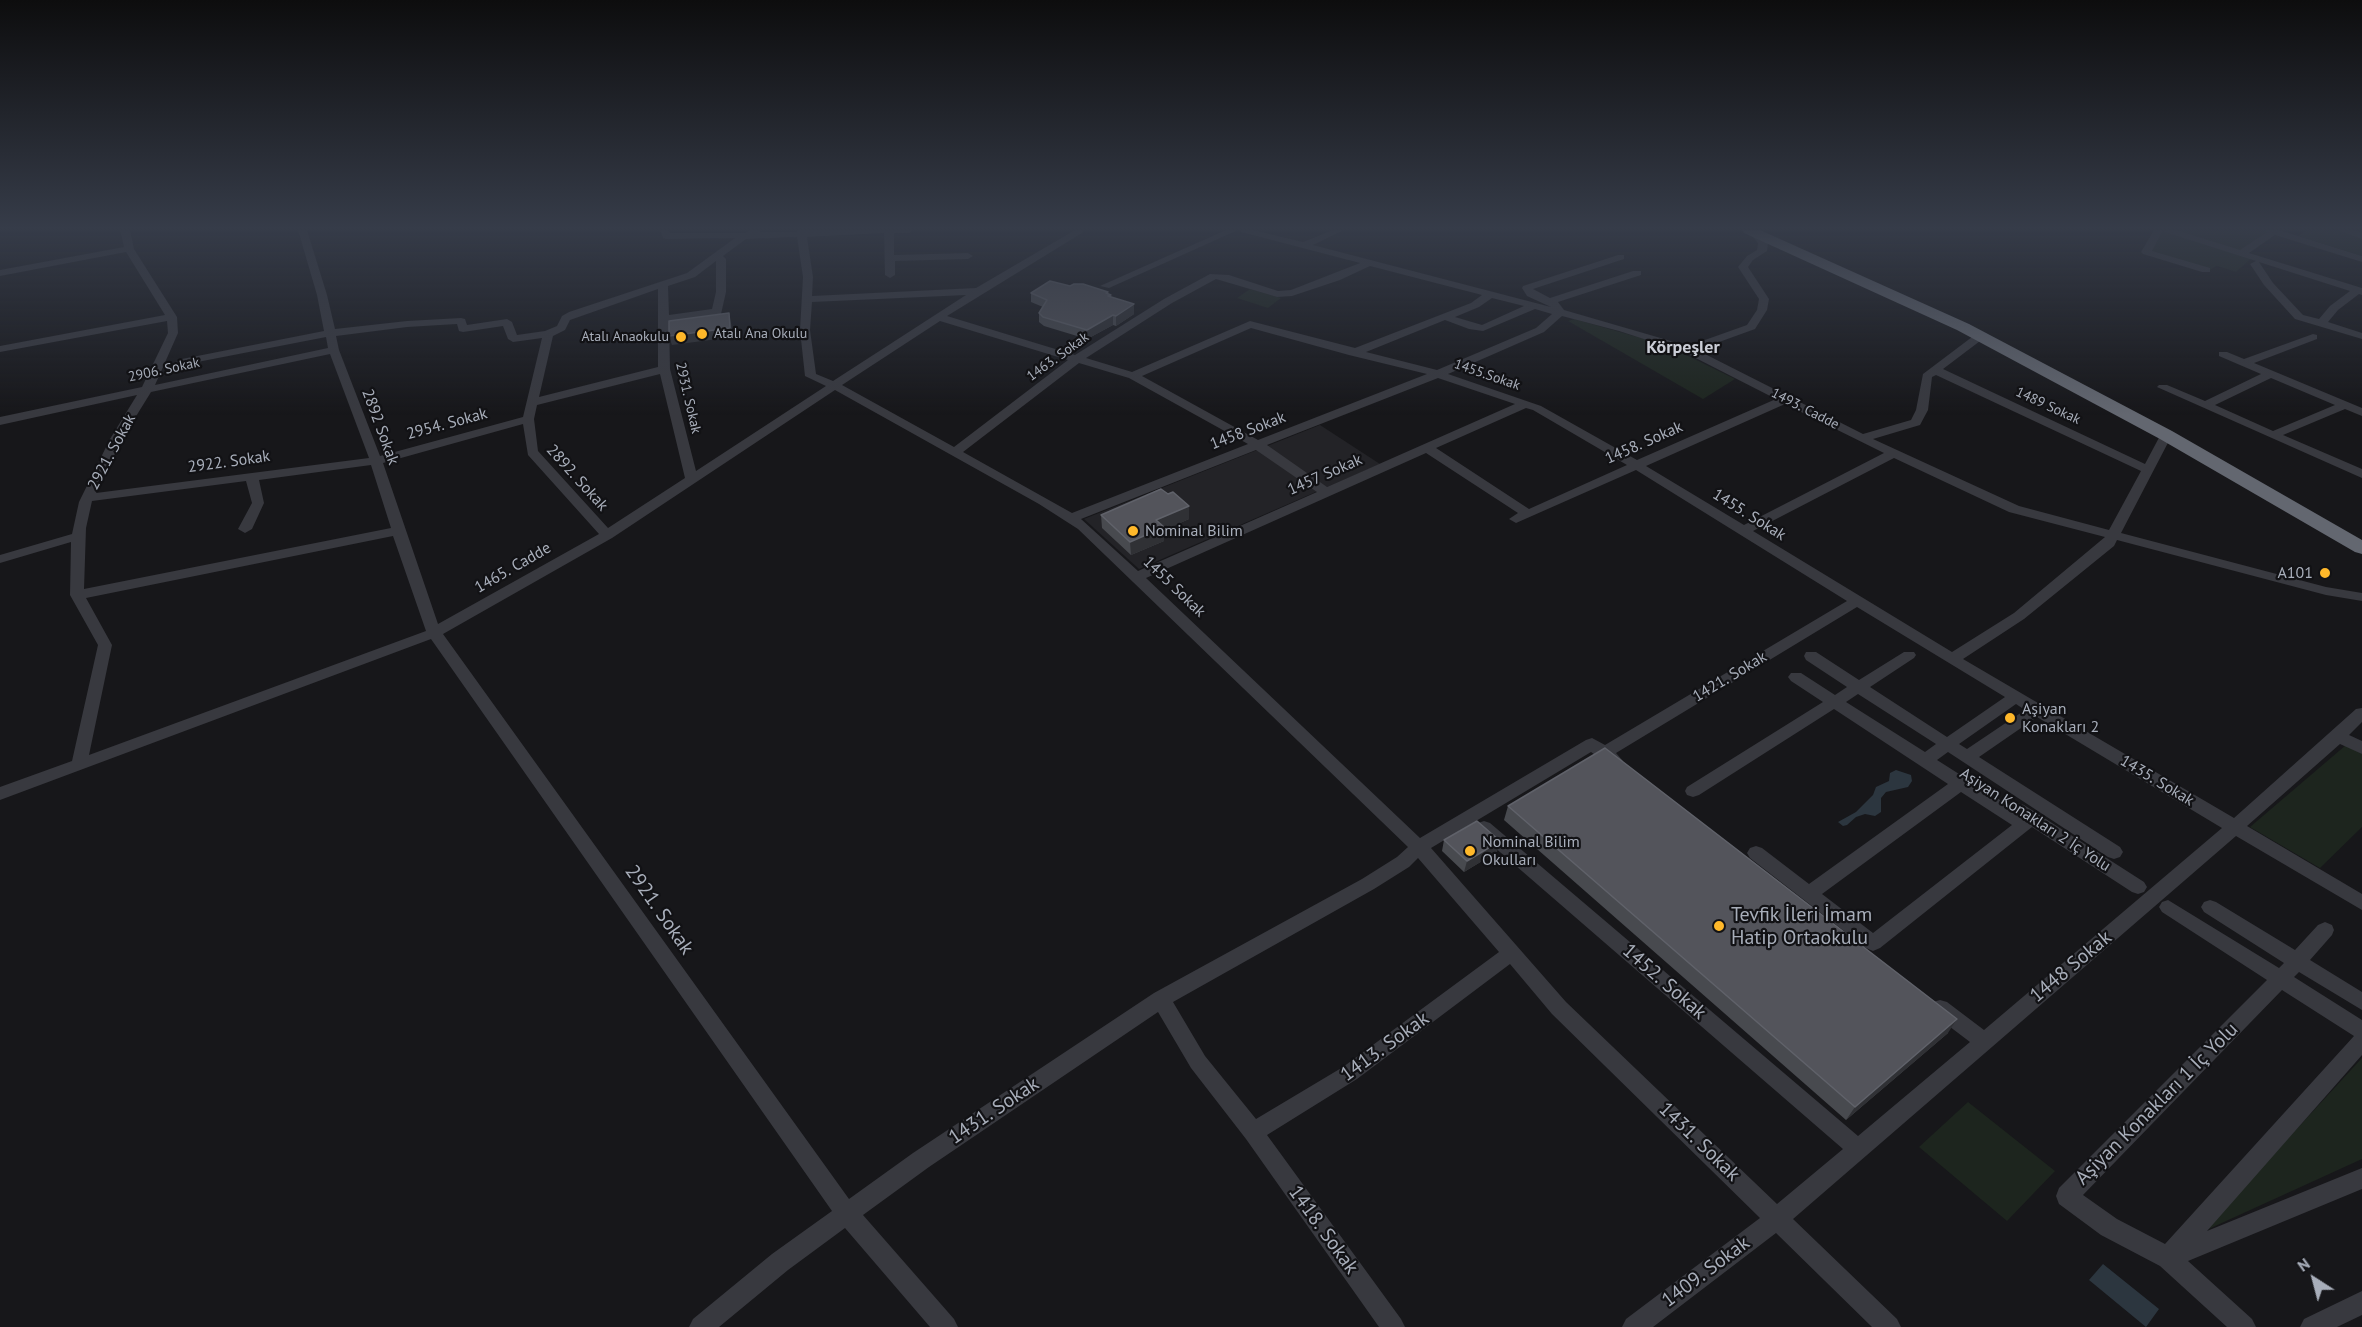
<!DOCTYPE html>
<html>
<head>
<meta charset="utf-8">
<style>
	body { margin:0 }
	#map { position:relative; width:2362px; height:1327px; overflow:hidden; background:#17171a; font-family:"PT Sans",sans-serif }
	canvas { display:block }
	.north { position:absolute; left:2284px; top:1249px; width:60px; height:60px; -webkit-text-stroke:4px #121215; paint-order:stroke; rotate:324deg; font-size:16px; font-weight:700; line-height:24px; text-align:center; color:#a8aeba }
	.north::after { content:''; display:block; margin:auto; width:21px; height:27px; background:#a8aeba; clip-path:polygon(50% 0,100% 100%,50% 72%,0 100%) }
</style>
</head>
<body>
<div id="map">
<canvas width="2362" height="1327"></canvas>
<div class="north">N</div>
</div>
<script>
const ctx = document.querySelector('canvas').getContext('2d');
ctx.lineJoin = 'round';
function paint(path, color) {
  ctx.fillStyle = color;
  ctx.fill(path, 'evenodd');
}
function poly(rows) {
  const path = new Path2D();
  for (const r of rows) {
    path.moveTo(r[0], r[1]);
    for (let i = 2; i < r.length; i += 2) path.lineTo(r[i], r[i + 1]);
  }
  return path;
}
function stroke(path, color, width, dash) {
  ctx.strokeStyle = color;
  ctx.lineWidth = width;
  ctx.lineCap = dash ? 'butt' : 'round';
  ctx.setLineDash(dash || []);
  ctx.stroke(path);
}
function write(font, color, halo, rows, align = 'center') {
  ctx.font = font + ' "PT Sans",sans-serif';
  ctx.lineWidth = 4.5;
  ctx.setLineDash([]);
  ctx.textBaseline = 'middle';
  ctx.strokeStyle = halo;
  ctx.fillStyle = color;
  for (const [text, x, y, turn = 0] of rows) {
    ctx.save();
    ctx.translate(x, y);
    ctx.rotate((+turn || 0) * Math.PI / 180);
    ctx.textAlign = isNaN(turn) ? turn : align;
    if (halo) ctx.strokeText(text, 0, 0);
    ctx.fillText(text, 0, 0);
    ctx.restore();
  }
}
const built = poly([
	[1320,425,1380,464,1139,569,1084,519]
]);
const green = poly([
	[2163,230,2252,258,2236,272,2217,266,2210,270,2151,252],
	[2173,230,2265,230,2268,231,2240,251],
	[2307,230,2362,230,2362,256,2298,236],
	[1250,289,1281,298,1268,308,1237,298],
	[1574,319,1666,345,1735,379,1703,399,1568,321],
	[2346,745,2362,754,2362,827,2320,868,2250,827],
	[2362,1058,2362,1159,2202,1232],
	[1968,1102,2055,1171,2007,1221,1919,1147]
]);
const water = poly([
	[1896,770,1911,775,1912,781,1908,787,1886,792,1881,798,1881,812,1875,816,1865,814,1856,817,1847,825,1843,826,1838,822,1856,812,1873,795,1876,787,1889,781,1890,773],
	[2103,1264,2159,1309,2146,1327,2089,1280]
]);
const minor = poly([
	[120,230,130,230,134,249,177,317,178,333,155,385,328,348,326,337,182,365,176,362,182,359,324,331,317,295,298,230,307,230,327,295,335,329,407,321,461,318,465,319,467,325,507,319,512,322,517,335,545,331,557,326,562,316,569,312,687,273,735,238,666,239,663,238,660,230,668,230,670,233,745,233,750,230,761,230,760,232,797,232,797,230,913,230,909,233,894,233,894,255,968,253,973,256,968,259,895,261,895,275,890,278,885,275,884,233,807,237,813,277,812,296,976,288,1075,230,1083,230,1082,233,947,316,1075,355,1164,299,1210,274,1229,275,1278,291,1291,290,1360,263,1241,232,1240,230,1253,230,1303,242,1333,230,1344,230,1313,245,1551,307,1527,296,1522,288,1523,286,1618,255,1624,255,1624,259,1533,289,1550,298,1633,271,1641,271,1641,275,1558,302,1564,310,1688,346,1747,325,1757,310,1759,299,1738,267,1747,256,1757,250,1758,243,1747,230,1757,230,1768,243,1767,251,1753,260,1748,267,1769,299,1767,310,1755,329,1697,350,1863,434,1911,420,1916,410,1923,374,1976,334,1984,334,1984,338,1943,369,2145,464,2162,432,2166,431,2172,435,2121,533,2326,587,2362,593,2362,601,2326,595,2117,540,2114,546,2024,619,1963,659,2234,818,2356,709,2362,708,2362,722,2349,735,2362,741,2362,754,2340,744,2247,826,2362,894,2362,910,2236,836,1793,1219,1897,1319,1901,1327,1872,1327,1776,1233,1653,1327,1622,1327,1626,1319,1760,1218,1552,1014,1510,964,1357,1079,1267,1135,1401,1319,1405,1327,1379,1327,1246,1139,1191,1068,1158,1012,929,1167,863,1215,954,1319,958,1327,930,1327,845,1228,788,1270,719,1327,689,1327,693,1319,772,1254,832,1211,431,639,0,800,0,787,72,761,98,645,70,595,71,542,0,563,0,555,72,534,79,502,110,439,137,395,0,425,0,417,142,387,168,333,167,321,0,352,0,346,165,315,126,252,0,276,0,270,124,247,120,230],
	[797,237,803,277,800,330,805,376,826,386,696,471,670,369,669,321,721,314,726,292,726,259,723,256,746,239,797,237],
	[716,261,716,292,712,309,669,315,668,286,695,277,716,261],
	[1370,266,1482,295,1471,303,1355,348,1250,321,1132,372,1086,358,1172,303,1216,279,1277,297,1292,296,1340,280,1370,266],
	[658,289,658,367,539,397,553,336,565,330,570,320,658,289],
	[966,295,833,381,816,374,810,330,812,302,966,295],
	[1492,298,1524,306,1482,325,1455,317,1479,307,1492,298],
	[1535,309,1552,314,1536,328,1437,370,1366,352,1445,320,1469,329,1483,331,1535,309],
	[1562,316,1619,331,1684,352,1776,399,1637,460,1541,406,1448,374,1544,332,1562,316],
	[940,321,1068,360,954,447,842,385,940,321],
	[457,324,459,331,463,332,503,326,508,339,513,342,542,338,523,417,380,456,339,350,336,336,407,327,457,324],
	[1251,328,1349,355,1427,374,1258,440,1142,376,1251,328],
	[330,354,369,458,96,493,122,439,151,392,330,354],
	[1079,363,1129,378,1248,444,1072,513,963,452,1079,363],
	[660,374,685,478,608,528,538,451,534,419,537,405,660,374],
	[1936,375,2141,471,2109,530,2019,506,1873,439,1920,425,1928,410,1932,377,1936,375],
	[1438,378,1515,404,1327,487,1267,445,1438,378],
	[835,390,1039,504,1078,529,1408,847,1397,857,1362,879,1154,993,913,1153,849,1199,443,634,612,538,835,390],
	[1785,404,1884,453,1744,525,1646,466,1785,404],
	[1526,408,1533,410,1627,465,1529,509,1436,448,1526,408],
	[523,424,528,455,599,534,438,624,383,463,523,424],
	[1256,450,1317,492,1138,571,1081,519,1256,450],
	[1426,453,1518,513,1509,519,1516,523,1636,470,1847,601,1605,745,1592,738,1586,740,1420,838,1146,578,1426,453],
	[1894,458,2009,512,2105,537,2014,613,1952,652,1753,531,1894,458],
	[371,465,391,528,84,589,86,528,92,501,246,481,252,503,238,529,245,533,252,529,264,503,259,480,371,465],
	[393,536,426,631,89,755,112,645,86,598,393,536],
	[1857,607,2005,697,1947,737,1870,687,1914,658,1916,655,1914,652,1904,652,1859,680,1816,652,1806,652,1804,656,1806,660,1847,687,1835,695,1801,673,1791,673,1788,677,1791,681,1823,702,1687,787,1685,791,1687,795,1693,797,1699,795,1834,709,1948,784,1809,884,1762,848,1756,846,1750,848,1747,853,1750,858,1866,948,1873,951,1880,948,2032,827,2132,892,2138,894,2144,892,2147,887,2144,882,2024,805,2018,803,2011,807,1937,760,1948,752,2108,857,2114,859,2120,857,2123,852,2120,847,1979,757,2037,717,2222,828,1984,1030,1947,1002,1940,1000,1933,1002,1930,1008,1933,1014,1970,1042,1858,1136,1490,823,1484,821,1478,823,1475,828,1478,833,1843,1149,1777,1204,1566,1002,1431,848,1591,752,1609,765,1621,765,1623,761,1616,753,1857,607],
	[1858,694,1936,744,1925,752,1846,702,1858,694],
	[2016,704,2025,710,1967,749,1959,744,2016,704],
	[1961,792,2012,825,1873,933,1822,894,1961,792],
	[1418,858,1499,952,1343,1067,1256,1119,1205,1056,1173,1002,1374,889,1409,867,1418,858],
	[1226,230,1238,230,1109,288,1100,286,1226,230],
	[2154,230,2163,230,2152,251,2210,268,2210,272,2202,272,2143,254,2141,252,2154,230],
	[2164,230,2176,230,2240,250,2267,232,2265,230,2279,230,2362,256,2362,262,2275,235,2249,253,2362,288,2362,295,2359,294,2338,310,2328,322,2362,333,2362,339,2295,319,2264,285,2250,264,2256,261,2165,232,2164,230],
	[2259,262,2350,291,2330,306,2319,319,2303,315,2273,283,2259,262],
	[2338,230,2351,230,2362,233,2362,239,2338,230],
	[2313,334,2317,335,2317,339,2254,363,2362,408,2362,416,2345,409,2283,435,2362,469,2362,478,2157,387,2159,385,2167,385,2205,401,2261,374,2219,356,2219,352,2227,352,2244,359,2313,334],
	[2271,378,2335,405,2273,431,2215,405,2271,378],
	[2168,900,2279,968,2284,963,2204,912,2201,907,2204,902,2210,900,2216,902,2295,950,2318,925,2325,922,2332,925,2334,930,2332,935,2310,960,2362,992,2362,1010,2299,972,2294,977,2362,1020,2362,1055,2207,1231,2362,1168,2362,1189,2188,1261,2252,1319,2256,1327,2227,1327,2160,1266,2101,1235,2059,1204,2056,1196,2059,1188,2267,980,2162,912,2159,907,2162,902,2168,900],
	[2282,990,2354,1036,2165,1244,2117,1219,2083,1195,2282,990],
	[2362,1291,2362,1315,2337,1327,2300,1327,2304,1319,2362,1291]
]);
const highway = poly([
	[1742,230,1760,230,1969,324,2172,431,2362,540,2362,554,2355,552,2160,439,1957,330,1744,233,1742,230]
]);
const wall = poly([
	[1070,286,1108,292,1108,294,1111,297,1134,314,1116,326,1113,325,1087,339,1044,326,1039,322,1039,313,1043,307,1031,302,1031,293],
	[1168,494,1189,506,1189,519,1164,530,1164,541,1131,555,1102,528,1101,515],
	[1508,806,1948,1033,1846,1120,1504,820],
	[1444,840,1497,852,1464,872,1442,851]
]);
const shadedWall = poly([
	[1134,304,1134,314,1116,326,1116,316],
	[729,313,731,323,733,337,672,345,669,336],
	[1113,315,1113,325,1087,339,1087,330],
	[1189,506,1189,519,1164,530,1164,541,1131,555,1130,542,1156,520],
	[1500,841,1497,852,1464,872,1467,861],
	[1957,1019,1948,1033,1846,1120,1855,1107]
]);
const building = poly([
	[1050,281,1070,286,1074,284,1083,284,1108,292,1106,293,1111,295,1108,296,1134,304,1116,316,1113,315,1087,330,1043,317,1039,313,1047,300,1031,293,1050,281],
	[729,313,730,328,669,336,669,321,729,313],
	[1161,489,1168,494,1173,492,1189,506,1156,520,1164,527,1130,542,1101,515,1161,489],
	[1605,748,1957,1019,1855,1107,1508,806,1605,748],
	[1477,821,1500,841,1467,861,1444,840,1477,821]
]);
const markers = [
	[702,334,6,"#ffb82a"],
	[681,337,6,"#ffb82a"],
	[1133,531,6,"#ffb82a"],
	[2325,573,6,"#ffb82a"],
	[2010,718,6,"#ffb82a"],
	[1470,851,6,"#ffb82a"],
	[1719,926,6,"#ffb82a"]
];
const farPoinames = [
	["Atalı Ana Okulu",714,334],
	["Atalı Anaokulu",669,337,"right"]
];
const farStreetnames = [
	["1463. Sokak",1058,357,-36],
	["2906. Sokak",164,370,-12],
	["1455.Sokak",1487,375,19],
	["2931. Sokak",688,398,77],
	["1489 Sokak",2048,406,25],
	["1493. Cadde",1805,409,27]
];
const streetNames = [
	["2954. Sokak",447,424,-15],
	["2892 Sokak",380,427,70],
	["1458 Sokak",1248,431,-21],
	["1458. Sokak",1644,443,-24],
	["2921. Sokak",112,452,-62],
	["2922. Sokak",229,462,-8],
	["1457 Sokak",1325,475,-24],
	["2892. Sokak",577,478,48],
	["1455. Sokak",1749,515,32],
	["1465. Cadde",513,568,-30],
	["1455 Sokak",1174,587,44],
	["1421. Sokak",1730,677,-31],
	["1435. Sokak",2157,781,31],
	["Aşiyan Konakları 2 İç Yolu",2035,820,33]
];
const poiNames = [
	["Nominal Bilim",1145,531],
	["A101",2313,573,"right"],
	["Aşiyan",2022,709],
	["Konakları 2",2022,727],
	["Nominal Bilim",1482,842],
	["Okulları",1482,860]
];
const farDistrictnames = [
	["Körpeşler",1683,348]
];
const nearStreetnames = [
	["2921. Sokak",659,910,55],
	["1448 Sokak",2071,967,-40],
	["1452. Sokak",1664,982,41],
	["1413. Sokak",1385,1047,-36],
	["Aşiyan Konakları 1 İç Yolu",2157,1104,-45],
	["1431. Sokak",994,1111,-34],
	["1431. Sokak",1699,1142,44],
	["1418. Sokak",1323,1230,54],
	["1409. Sokak",1706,1272,-37]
];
const nearPoinames = [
	["Tevfik İleri İmam",1731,915],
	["Hatip Ortaokulu",1731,938]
];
paint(built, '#232327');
paint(green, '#1d251e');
paint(water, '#2c363f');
paint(minor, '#38393f');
paint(highway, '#636770');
paint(wall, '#484a4f');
paint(shadedWall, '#303135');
paint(building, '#53545b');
stroke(building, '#60626a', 1.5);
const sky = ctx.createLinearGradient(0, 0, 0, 415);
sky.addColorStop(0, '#0d0d0e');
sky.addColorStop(0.55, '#363c49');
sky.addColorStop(1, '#363c4900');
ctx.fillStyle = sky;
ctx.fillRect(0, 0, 2362, 415);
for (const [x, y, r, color] of markers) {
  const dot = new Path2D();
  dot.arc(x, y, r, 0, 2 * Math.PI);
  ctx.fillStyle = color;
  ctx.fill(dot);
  stroke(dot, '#121215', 2);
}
write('14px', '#a8aeba', '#121215', farPoinames, 'left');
write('14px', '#a8aeba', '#121215', farStreetnames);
write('16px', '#a8aeba', '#121215', streetNames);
write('16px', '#a8aeba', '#121215', poiNames, 'left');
write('bold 18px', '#cacdd6', '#121215', farDistrictnames);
write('20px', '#a8aeba', '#121215', nearStreetnames);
write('20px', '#a8aeba', '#121215', nearPoinames, 'left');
</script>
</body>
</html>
